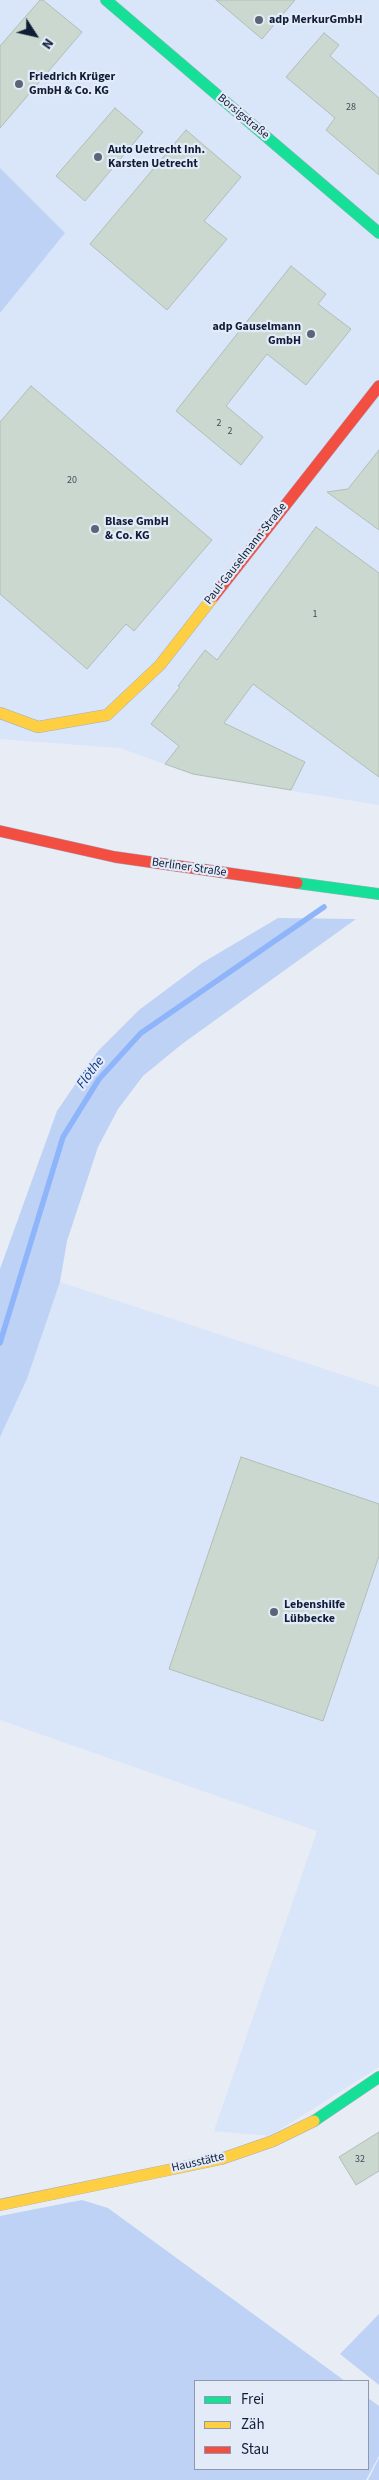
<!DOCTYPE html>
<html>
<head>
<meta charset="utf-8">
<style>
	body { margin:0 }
	#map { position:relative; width:379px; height:2480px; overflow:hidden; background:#e8ecf4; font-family:"Source Sans 3",sans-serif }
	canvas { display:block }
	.legend { position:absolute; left:194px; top:2380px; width:175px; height:90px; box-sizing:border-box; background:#e3ebf9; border:1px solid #8e99ab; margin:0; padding:6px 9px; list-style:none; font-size:15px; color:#0f1d36 }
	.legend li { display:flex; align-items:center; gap:10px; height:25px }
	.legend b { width:25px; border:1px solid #8e99ab }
	.north { position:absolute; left:10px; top:10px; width:50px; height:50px; -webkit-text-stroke:4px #e3ebf9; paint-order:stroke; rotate:125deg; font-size:14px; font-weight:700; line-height:20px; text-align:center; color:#0f1d36 }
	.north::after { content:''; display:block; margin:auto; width:18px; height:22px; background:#0f1d36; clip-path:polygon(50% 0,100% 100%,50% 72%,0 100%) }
</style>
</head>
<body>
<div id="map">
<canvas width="379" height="2480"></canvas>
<ul class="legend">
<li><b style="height:6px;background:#16e098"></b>Frei</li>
<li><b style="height:6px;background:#ffcf43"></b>Zäh</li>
<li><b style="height:6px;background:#f24e42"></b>Stau</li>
</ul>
<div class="north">N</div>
</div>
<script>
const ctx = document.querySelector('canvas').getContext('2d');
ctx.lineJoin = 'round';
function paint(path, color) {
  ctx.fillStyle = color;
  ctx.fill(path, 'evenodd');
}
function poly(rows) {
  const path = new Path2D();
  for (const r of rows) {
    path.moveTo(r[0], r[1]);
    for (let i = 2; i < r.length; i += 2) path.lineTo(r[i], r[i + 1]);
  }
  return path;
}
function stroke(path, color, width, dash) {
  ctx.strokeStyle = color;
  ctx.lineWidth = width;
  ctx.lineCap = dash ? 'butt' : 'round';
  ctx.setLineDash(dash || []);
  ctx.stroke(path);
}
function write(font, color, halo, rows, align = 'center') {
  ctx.font = font + ' "Source Sans 3",sans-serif';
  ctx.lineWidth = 4.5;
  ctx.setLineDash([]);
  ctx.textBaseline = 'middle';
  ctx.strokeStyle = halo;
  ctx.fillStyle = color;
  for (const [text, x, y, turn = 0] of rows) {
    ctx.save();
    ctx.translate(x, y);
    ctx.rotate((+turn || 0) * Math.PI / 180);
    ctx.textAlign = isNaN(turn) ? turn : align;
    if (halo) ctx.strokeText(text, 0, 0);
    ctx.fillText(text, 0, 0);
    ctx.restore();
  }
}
const built = poly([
	[0,0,379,0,379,805,194,775,120,748,0,739,0,313,65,233,0,168],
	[60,1282,379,1387,379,2067,270,2136,214,2131,317,1831,0,1720,0,1437,27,1379]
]);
const green = poly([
	[0,168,65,233,0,313],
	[278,918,356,919,182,1044,143,1076,118,1109,98,1147,67,1241,60,1282,27,1379,0,1437,0,1269,57,1111,98,1051,139,1010,202,963],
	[82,2200,108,2208,345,2381,195,2381,195,2469,368,2469,368,2398,379,2406,379,2456,366,2480,0,2480,0,2216],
	[379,2314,379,2385,340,2354],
	[379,2458,379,2480,368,2480]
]);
const stream = poly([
	[0,1343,63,1137,99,1079,141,1033,324,907]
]);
const building = poly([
	[40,0,43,0,82,32,0,128,0,46,40,0],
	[216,0,295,0,262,39,216,0],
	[324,33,339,45,330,56,379,98,379,175,326,130,335,118,286,77,324,33],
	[115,108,143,132,85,201,56,176,115,108],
	[186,130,241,177,204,221,227,239,167,310,90,244,186,130],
	[291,266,326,294,318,304,351,329,306,385,267,354,226,406,263,437,241,465,176,411,291,266],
	[31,386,212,540,134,631,126,624,87,669,0,594,0,422,31,386],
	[379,450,379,530,327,492,348,489,379,450],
	[316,527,379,573,379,777,253,684,224,723,305,762,291,790,193,774,165,764,179,746,151,724,180,687,178,686,205,650,217,660,316,527],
	[241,1457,379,1504,379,1556,323,1721,169,1669,241,1457],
	[379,2132,379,2171,356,2185,339,2157,379,2132]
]);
const fast = poly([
	[106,0,379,233],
	[297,883,379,894],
	[314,2121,379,2077]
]);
const slow = poly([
	[0,713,38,727,107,715,160,665,214,596],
	[0,2205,221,2159,273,2141,314,2121]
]);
const jam = poly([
	[214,596,379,386],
	[0,831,115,857,297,883]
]);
const markers = [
	[259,20,5,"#5b6578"],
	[19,84,5,"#5b6578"],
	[98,157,5,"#5b6578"],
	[311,334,5,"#5b6578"],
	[95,529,5,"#5b6578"],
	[274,1612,5,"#5b6578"]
];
const numberNames = [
	["28",351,108],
	["2",219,424],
	["2",230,432],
	["20",72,481],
	["1",315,615],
	["32",360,2160]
];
const poiNames = [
	["adp MerkurGmbH",269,20],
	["Friedrich Krüger",29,77],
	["GmbH & Co. KG",29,91],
	["Auto Uetrecht Inh.",108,150],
	["Karsten Uetrecht",108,164],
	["adp Gauselmann",301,327,"right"],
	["GmbH",301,341,"right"],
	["Blase GmbH",105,522],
	["& Co. KG",105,536],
	["Lebenshilfe",284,1605],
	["Lübbecke",284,1619]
];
const streetNames = [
	["Borsigstraße",243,117,40],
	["Paul-Gauselmann-Straße",246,554,-52],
	["Berliner Straße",189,868,8],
	["Hausstätte",198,2163,-13]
];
const waterNames = [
	["Flöthe",91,1073,-53]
];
paint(built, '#d9e5f9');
paint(green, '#bed2f5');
stroke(stream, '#8eb4f9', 5.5);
paint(building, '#cbd8cf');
stroke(building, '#b2beb6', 1);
stroke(fast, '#a7aebe', 12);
stroke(slow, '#a7aebe', 12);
stroke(jam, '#a7aebe', 12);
stroke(fast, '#16e098', 11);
stroke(slow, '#ffcf43', 11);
stroke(jam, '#f24e42', 11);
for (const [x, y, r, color] of markers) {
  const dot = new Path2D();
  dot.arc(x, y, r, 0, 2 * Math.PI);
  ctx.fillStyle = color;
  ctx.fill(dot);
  stroke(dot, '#e3ebf9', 2);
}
write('10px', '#3e4c5c', null, numberNames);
write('bold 12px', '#0f1d36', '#e3ebf9', poiNames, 'left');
write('12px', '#0f1d36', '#e3ebf9', streetNames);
write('italic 14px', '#0e398c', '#e3ebf9', waterNames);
</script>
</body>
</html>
